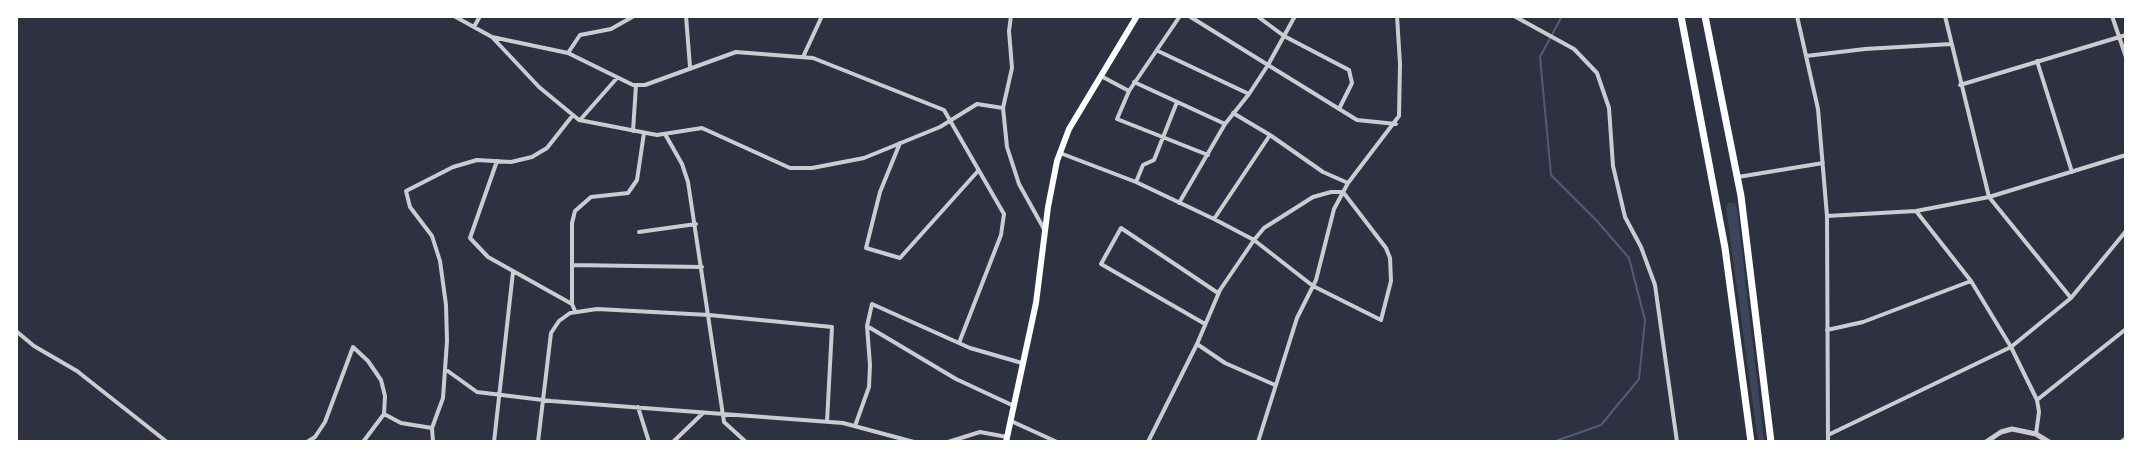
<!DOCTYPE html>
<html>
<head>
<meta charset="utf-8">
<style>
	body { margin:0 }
	#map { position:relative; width:2142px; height:458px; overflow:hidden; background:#2d3142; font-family:Lato,sans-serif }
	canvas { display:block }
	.frame { position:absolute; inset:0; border:18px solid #fff; pointer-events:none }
</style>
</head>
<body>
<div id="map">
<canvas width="2142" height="458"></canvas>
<div class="frame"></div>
</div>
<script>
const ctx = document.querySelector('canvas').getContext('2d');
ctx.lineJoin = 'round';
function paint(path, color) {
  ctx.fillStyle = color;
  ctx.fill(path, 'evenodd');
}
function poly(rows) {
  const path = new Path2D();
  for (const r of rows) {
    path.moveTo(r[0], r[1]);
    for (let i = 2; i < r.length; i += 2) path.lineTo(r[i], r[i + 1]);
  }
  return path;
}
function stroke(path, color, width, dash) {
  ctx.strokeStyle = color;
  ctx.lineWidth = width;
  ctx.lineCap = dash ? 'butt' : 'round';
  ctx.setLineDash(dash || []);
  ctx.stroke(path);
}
const green = poly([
	[1728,203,1735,203,1737,209,1764,441,1758,441,1726,208]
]);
const stream = poly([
	[1553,442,1601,425,1639,379,1645,320,1629,258,1597,221,1551,175,1540,57,1562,16]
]);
const minor = poly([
	[454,16,492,37,539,87,579,120,657,135,702,128,790,168,812,168,864,158,940,127,977,104,1003,108],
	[686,16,690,67],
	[1011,16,1009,31,1012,68,1003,108,1007,147,1019,184,1044,229],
	[1180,16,1129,91,1117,119,1208,155],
	[1189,16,1268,65,1295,16],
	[1257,16,1284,36,1349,70,1352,83,1339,109],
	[1514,16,1574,49,1597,73,1609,108,1613,166,1625,217,1641,247,1655,285,1677,442],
	[1797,16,1818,109,1827,216,1828,442],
	[1945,16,1989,197,2071,298],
	[2112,16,2126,57],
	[474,27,480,16],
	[492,37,568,53,633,85,645,85,736,52,813,58,944,110,1004,214,1001,235,959,343],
	[1158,51,1249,94,1268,65,1357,120,1396,124],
	[568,53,580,35,611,29,634,16],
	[1806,56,1865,49,1951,44],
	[803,57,822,16],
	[2037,61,2072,172],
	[1101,76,1129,91],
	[1134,82,1225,124],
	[1960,85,2126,35],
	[580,120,617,78],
	[633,131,636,85],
	[665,134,682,164,688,182,724,422,746,442],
	[1270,135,1323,172,1348,183],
	[900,143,880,192,866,248,900,258,978,171],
	[1060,153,1136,182,1214,219,1254,240,1313,286,1381,320,1391,281,1390,258,1386,248,1343,192,1331,192,1313,197,1264,228,1254,240,1220,290,1197,344,1225,363,1275,385],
	[497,161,470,238,488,257,572,304,575,311],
	[1738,177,1823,163],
	[1136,182,1143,165,1154,160,1177,102],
	[1179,203,1225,124,1249,94],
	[1916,211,1971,281,2011,347,2037,400,2039,412,2036,434],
	[1827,216,1916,211,1989,197,2126,155],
	[1214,219,1270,135,1233,113],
	[639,232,696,224],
	[572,265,702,267],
	[572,304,572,223,575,211,591,197,628,193,637,180,644,133],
	[1205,324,1101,264,1121,228,1218,293],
	[867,326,956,379,1014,406],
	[1827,330,1863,322,1971,281],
	[16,331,34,346,77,371,167,442],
	[445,369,477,392,551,401,843,423,914,442],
	[2037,400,2126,329],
	[638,407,649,442],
	[384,414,401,423,432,428],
	[1011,421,1057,442],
	[855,426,869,387,870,365,867,326,872,304,970,348,1022,363],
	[1828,435,2011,347,2071,298,2126,231],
	[307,442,315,437,325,422,353,347,368,361,381,380,385,396,384,414,363,442],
	[433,442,432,428,443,398,447,341,446,305,440,261,432,236,410,207,406,191,453,167,477,160,511,162,532,157,547,148,573,115],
	[494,442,513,272],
	[538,442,551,333,559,321,570,313,597,309,709,315,832,327,827,422],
	[673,442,703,413],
	[948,442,980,432,1007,437],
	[1148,442,1197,344],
	[1258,442,1297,318,1316,280,1334,209,1348,183,1399,116,1400,64,1397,16],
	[2121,442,2126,438]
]);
const tertiary = poly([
	[1986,442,2001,432,2012,429,2036,434,2049,442]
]);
const secondary = poly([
	[1006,442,1036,303,1048,207,1057,161,1069,129,1137,16]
]);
const trunk = poly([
	[1681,16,1725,248,1751,442],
	[1705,16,1741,196,1771,442]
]);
paint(green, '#3c4559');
stroke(stream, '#4f5d75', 2);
stroke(minor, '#caccd0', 4);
stroke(tertiary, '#caccd0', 5);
stroke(secondary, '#fff', 6);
stroke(trunk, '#fff', 7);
</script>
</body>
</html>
